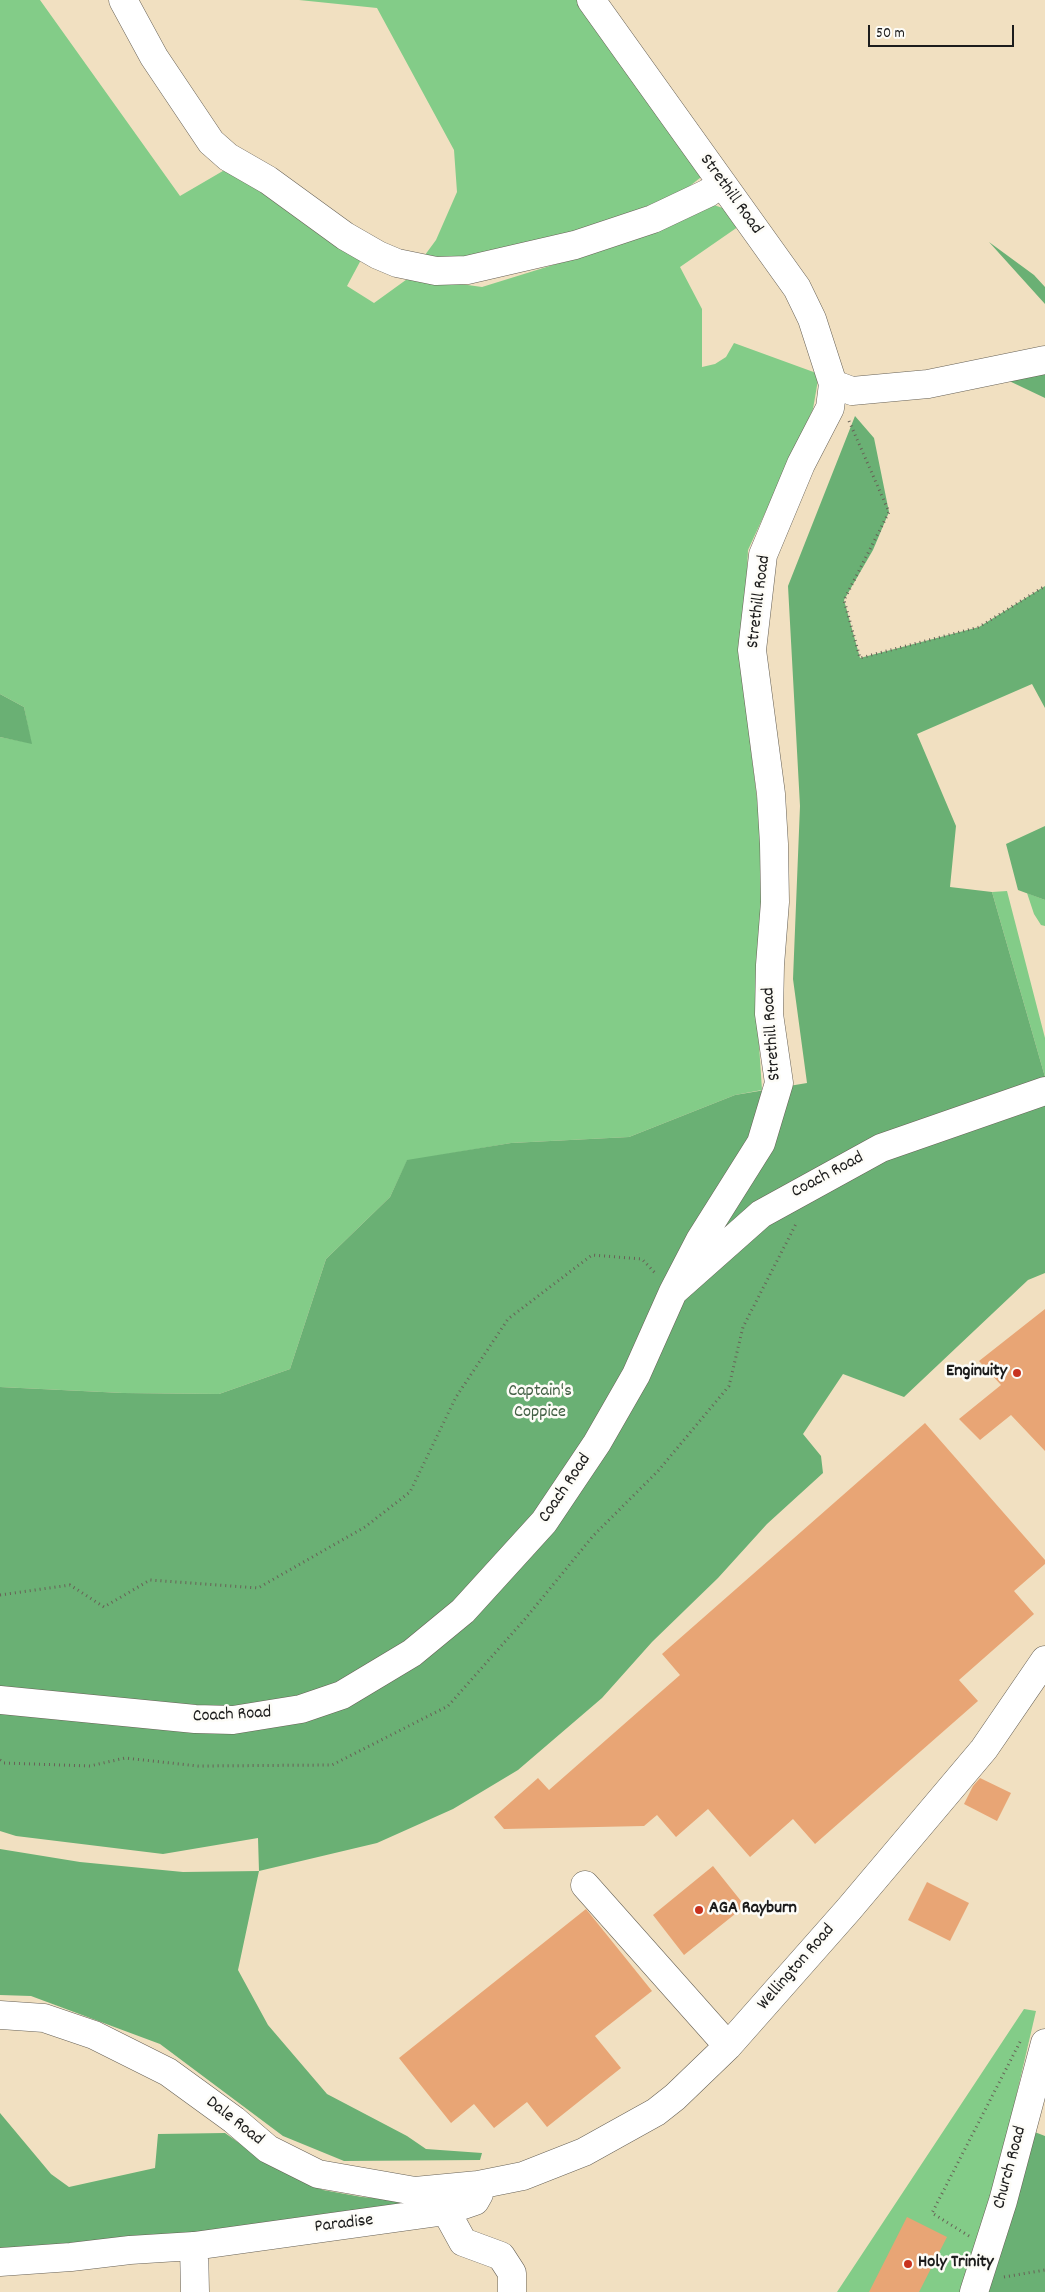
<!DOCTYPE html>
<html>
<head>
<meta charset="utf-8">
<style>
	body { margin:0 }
	#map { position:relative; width:1045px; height:2292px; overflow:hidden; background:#f1e0c1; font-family:Dekko,sans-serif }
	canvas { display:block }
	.scale { position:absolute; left:868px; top:25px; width:146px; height:22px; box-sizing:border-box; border:2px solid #1c1c1c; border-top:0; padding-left:6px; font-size:15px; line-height:18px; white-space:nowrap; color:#1c1c1c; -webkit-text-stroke:4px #fdfcf7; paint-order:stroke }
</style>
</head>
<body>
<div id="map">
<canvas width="1045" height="2292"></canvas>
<div class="scale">50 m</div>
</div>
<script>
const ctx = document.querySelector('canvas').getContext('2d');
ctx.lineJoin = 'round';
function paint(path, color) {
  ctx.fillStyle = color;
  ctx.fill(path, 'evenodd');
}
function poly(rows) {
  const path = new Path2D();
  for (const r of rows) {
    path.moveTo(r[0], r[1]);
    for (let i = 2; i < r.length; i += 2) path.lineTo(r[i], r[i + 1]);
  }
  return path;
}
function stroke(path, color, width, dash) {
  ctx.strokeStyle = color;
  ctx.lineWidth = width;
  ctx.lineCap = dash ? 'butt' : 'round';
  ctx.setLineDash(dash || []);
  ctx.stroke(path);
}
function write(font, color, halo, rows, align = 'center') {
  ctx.font = font + ' Dekko,sans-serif';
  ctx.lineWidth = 5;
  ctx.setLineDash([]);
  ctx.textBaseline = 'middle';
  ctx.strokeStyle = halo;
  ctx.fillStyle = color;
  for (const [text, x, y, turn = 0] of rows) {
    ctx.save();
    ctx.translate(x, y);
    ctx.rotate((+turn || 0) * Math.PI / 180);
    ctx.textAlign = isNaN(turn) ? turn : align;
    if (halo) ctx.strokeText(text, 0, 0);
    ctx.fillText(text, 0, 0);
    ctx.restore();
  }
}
const green = poly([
	[0,0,40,0,180,196,228,168,362,258,347,286,374,303,410,277,482,287,611,247,714,205,731,211,745,222,680,267,702,309,702,367,715,364,726,357,734,343,819,374,813,409,748,550,742,675,765,865,757,1014,762,1090,735,1095,629,1137,511,1143,407,1161,390,1197,326,1259,290,1369,219,1394,123,1393,0,1387,0,737,31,743,24,707,0,694],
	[299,0,580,0,705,174,681,193,580,232,492,255,422,259,436,240,457,192,454,150,377,8],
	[1007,891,1045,1038,1045,1077,992,892],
	[1027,893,1045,900,1045,926,1041,925,1034,914],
	[1024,2009,1036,2011,999,2170,973,2259,960,2292,837,2292]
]);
const forest = poly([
	[989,242,1034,275,1045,287,1045,304],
	[1045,369,1045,398,1005,379],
	[855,416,874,438,889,512,873,550,844,600,860,658,979,627,1045,586,1045,708,1032,684,917,734,956,826,950,887,992,892,1045,1077,1045,1273,1028,1280,904,1397,843,1374,803,1434,821,1456,823,1473,767,1524,718,1578,652,1642,602,1698,518,1770,453,1809,377,1843,259,1871,238,1970,268,2025,327,2094,407,2136,426,2149,482,2153,480,2160,344,2161,283,2136,160,2044,31,1996,0,1995,0,1849,80,1862,183,1872,259,1871,258,1838,163,1854,16,1836,0,1831,0,1387,123,1393,219,1394,290,1369,326,1259,390,1197,407,1160,511,1143,629,1137,735,1095,807,1083,793,979,800,806,788,586],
	[0,694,24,707,32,744,0,737],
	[1045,826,1045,900,1018,890,1006,844],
	[0,2113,51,2174,69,2187,155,2168,158,2134,225,2133,259,2157,323,2190,362,2197,422,2202,295,2224,92,2243,0,2248],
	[1032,2131,1045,2136,1045,2292,984,2292]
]);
const building = poly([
	[1045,1309,1045,1451,1011,1415,980,1440,959,1419,1001,1385,979,1361],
	[925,1423,1045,1560,1045,1564,1014,1591,1034,1614,959,1680,978,1701,815,1844,793,1819,750,1857,708,1809,676,1837,657,1815,644,1826,504,1829,494,1817,538,1778,549,1790,680,1675,662,1654],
	[980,1778,1011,1793,997,1821,964,1804,973,1786],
	[713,1866,745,1906,684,1955,653,1915],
	[927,1882,969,1903,950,1941,908,1920],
	[586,1909,652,1991,595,2036,621,2068,547,2127,527,2102,494,2128,474,2104,451,2123,399,2058],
	[907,2217,947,2237,919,2292,869,2292]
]);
const path = poly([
	[849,421,889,512,844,600,860,658,979,627,1045,586],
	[0,1595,70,1585,104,1607,150,1580,258,1588,365,1527,410,1492,456,1397,508,1319,592,1255,642,1259,656,1274],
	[0,1760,4,1763,90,1766,125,1758,198,1766,332,1765,448,1706,525,1619,593,1536,658,1471,729,1386,743,1327,797,1222],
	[969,2236,932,2213,1021,2040],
	[1004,2277,1045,2270]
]);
const minor = poly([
	[123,0,154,57,211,142,228,157,268,180,345,236,378,255,397,263,436,271,467,270,575,245,653,219,708,193,722,183],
	[591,0,797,288,812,319,833,384,830,408,801,464,763,555,752,650,771,794,774,844,775,902,770,965,769,1014,779,1083,761,1143,700,1240,673,1292],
	[833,384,852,391,928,384,1045,360],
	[0,1700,195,1719,233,1720,301,1709,342,1695,412,1653,463,1611,544,1522,597,1443,636,1375,673,1292,761,1214,881,1148,1045,1091],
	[585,1885,728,2046],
	[0,2015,44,2018,94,2035,168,2072,234,2120,268,2149,318,2174,415,2191,478,2185,523,2176,584,2152,656,2112,675,2097,728,2046,849,1909,984,1749,1045,1660],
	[446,2211,463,2242,501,2256,512,2273,512,2292],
	[194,2246,195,2292],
	[0,2262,71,2257,130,2250,194,2246,446,2211,475,2201,479,2194,478,2185],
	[974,2292,1003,2201,1045,2043]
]);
const markers = [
	[1017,1373,5,"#c8321e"],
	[699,1910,5,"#c8321e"],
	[908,2264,5,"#c8321e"]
];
const streetNames = [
	["Strethill Road",730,195,54],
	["Strethill Road",760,602,-83],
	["Strethill Road",773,1034,-94],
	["Coach Road",828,1176,-28],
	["Coach Road",566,1489,-56],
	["Coach Road",232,1716,-3],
	["Wellington Road",797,1968,-49],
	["Dale Road",234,2122,38],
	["Church Road",1011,2168,-75],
	["Paradise",344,2225,-7]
];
const poiNames = [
	["Enginuity",1007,1373,"right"],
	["AGA Rayburn",709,1910],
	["Holy Trinity",918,2264]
];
const parkNames = [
	["Captain's",540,1393],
	["Coppice",540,1414]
];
paint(green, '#83cc88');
paint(forest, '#6ab074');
paint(building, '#e8a575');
stroke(minor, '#676156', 29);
stroke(path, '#676156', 3, [1, 4]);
stroke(minor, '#fff', 28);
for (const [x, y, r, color] of markers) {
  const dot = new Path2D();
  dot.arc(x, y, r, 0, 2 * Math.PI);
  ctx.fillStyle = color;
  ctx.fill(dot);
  stroke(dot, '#fdfcf7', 2);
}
write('18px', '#1c1c1c', '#fdfcf7', streetNames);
write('bold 18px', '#1c1c1c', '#fdfcf7', poiNames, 'left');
write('18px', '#456247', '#fdfcf7', parkNames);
</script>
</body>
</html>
